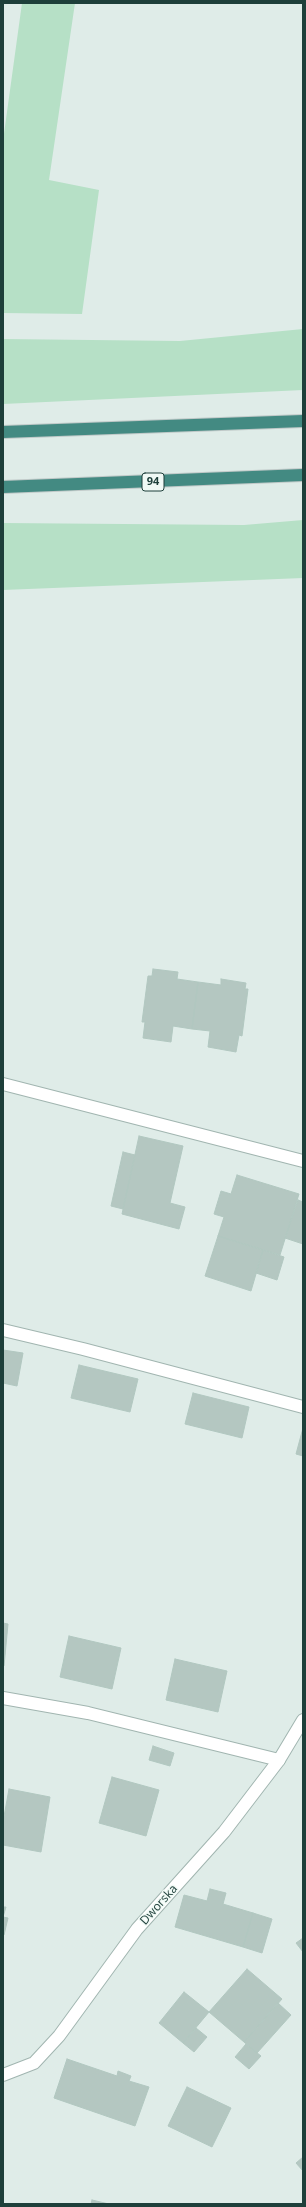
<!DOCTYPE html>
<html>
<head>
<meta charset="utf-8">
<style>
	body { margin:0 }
	#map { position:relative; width:306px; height:2207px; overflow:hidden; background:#dfece8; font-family:"Open Sans",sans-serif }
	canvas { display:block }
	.frame { position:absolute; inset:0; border:4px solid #1e3f3a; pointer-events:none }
</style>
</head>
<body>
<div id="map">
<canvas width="306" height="2207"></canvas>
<div class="frame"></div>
</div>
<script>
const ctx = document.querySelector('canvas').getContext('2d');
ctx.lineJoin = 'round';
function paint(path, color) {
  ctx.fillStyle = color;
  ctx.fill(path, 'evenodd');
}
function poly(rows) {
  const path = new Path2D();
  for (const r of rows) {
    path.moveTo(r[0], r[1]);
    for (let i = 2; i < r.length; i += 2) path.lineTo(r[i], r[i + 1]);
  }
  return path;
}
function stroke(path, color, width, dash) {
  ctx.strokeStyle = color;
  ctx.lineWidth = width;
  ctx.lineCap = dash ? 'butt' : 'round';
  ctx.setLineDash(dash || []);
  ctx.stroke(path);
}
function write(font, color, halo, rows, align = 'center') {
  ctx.font = font + ' "Open Sans",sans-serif';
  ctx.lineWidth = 3;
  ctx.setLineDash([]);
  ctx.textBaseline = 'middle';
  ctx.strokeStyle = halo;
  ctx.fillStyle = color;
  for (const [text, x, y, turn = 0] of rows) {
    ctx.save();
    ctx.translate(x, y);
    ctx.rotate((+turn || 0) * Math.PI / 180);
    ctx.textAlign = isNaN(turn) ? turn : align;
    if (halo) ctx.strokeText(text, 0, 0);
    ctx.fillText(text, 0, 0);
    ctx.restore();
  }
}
const green = poly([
	[22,3,75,3,49,180,99,190,82,314,3,313,3,141],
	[303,329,303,390,3,404,3,339,180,341],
	[303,520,303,578,3,590,3,523,244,525]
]);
const building = poly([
	[153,969,178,972,177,979,198,982,192,1029,173,1026,171,1042,143,1038,145,1022,142,1022,148,976,152,976,153,969],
	[221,979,246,983,245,989,248,989,242,1036,239,1035,236,1052,208,1047,210,1031,192,1029,198,982,221,985,221,979],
	[139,1136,183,1146,170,1203,185,1207,179,1229,122,1214,139,1136],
	[123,1152,135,1155,123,1209,111,1206,123,1152],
	[237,1175,299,1194,280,1255,218,1236,224,1217,214,1214,221,1191,231,1194,237,1175],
	[298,1200,303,1202,303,1244,285,1238,298,1200],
	[218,1236,263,1250,251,1291,205,1276,218,1236],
	[263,1250,284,1257,277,1280,256,1273,263,1250],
	[3,1350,23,1353,17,1386,3,1383,3,1350],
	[79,1365,138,1379,130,1412,71,1398,79,1365],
	[193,1393,249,1407,242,1438,185,1424,193,1393],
	[303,1428,303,1456,296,1454,303,1428],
	[3,1623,8,1624,4,1666,3,1665,3,1623],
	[69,1636,121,1648,112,1689,60,1677,69,1636],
	[175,1659,227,1671,218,1712,166,1700,175,1659],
	[153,1746,174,1753,170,1766,149,1760,153,1746],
	[112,1777,159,1790,146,1836,99,1823,112,1777],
	[9,1789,50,1797,41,1852,3,1845,3,1822,9,1789],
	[210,1889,226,1893,223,1904,253,1913,243,1947,175,1927,184,1895,207,1901,210,1889],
	[3,1907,6,1907,3,1917,8,1918,4,1935,3,1935,3,1907],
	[253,1913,272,1919,262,1953,243,1947,253,1913],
	[303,1938,303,1952,296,1943,303,1938],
	[247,1969,282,1999,244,2042,209,2012,247,1969],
	[184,1992,209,2012,183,2043,159,2023,184,1992],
	[278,2003,291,2015,257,2053,244,2042,278,2003],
	[196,2028,207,2037,194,2052,183,2043,196,2028],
	[246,2044,261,2056,249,2069,235,2057,246,2044],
	[67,2059,117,2076,118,2071,131,2076,129,2081,149,2087,135,2126,54,2098,67,2059],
	[187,2087,231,2108,212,2147,168,2126,187,2087],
	[303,2157,303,2171,296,2163,303,2157],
	[92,2200,109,2204,91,2204,92,2200]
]);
const service = poly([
	[3,1330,83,1349,303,1407],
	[3,1698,88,1713,279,1760]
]);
const minor = poly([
	[3,1084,303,1161]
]);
const tertiary = poly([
	[3,2075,34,2063,59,2036,137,1929,224,1832,279,1760,303,1720]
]);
const trunk = poly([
	[3,432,303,421],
	[3,487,303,475]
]);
const shields = [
	[153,482,22]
];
const shieldNames = [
	["94",153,482]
];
const streetNames = [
	["Dworska",159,1905,-48]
];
paint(green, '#b6e0c6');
paint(building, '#b4c7c1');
stroke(building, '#b1c7c0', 1);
stroke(service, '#a1b5b0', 14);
stroke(minor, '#a1b5b0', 14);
stroke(tertiary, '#a1b5b0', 14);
stroke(trunk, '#c0c9c8', 14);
stroke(service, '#fff', 12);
stroke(minor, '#fff', 12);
stroke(tertiary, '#fff', 12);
stroke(trunk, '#438a82', 12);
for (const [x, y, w] of shields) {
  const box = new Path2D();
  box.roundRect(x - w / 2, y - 9, w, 18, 3);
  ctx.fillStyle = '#f0f9f5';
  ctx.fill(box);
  stroke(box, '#1e3f3a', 1);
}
write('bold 11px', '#1e3f3a', null, shieldNames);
write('12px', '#1e3f3a', '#f0f9f5', streetNames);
</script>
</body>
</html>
